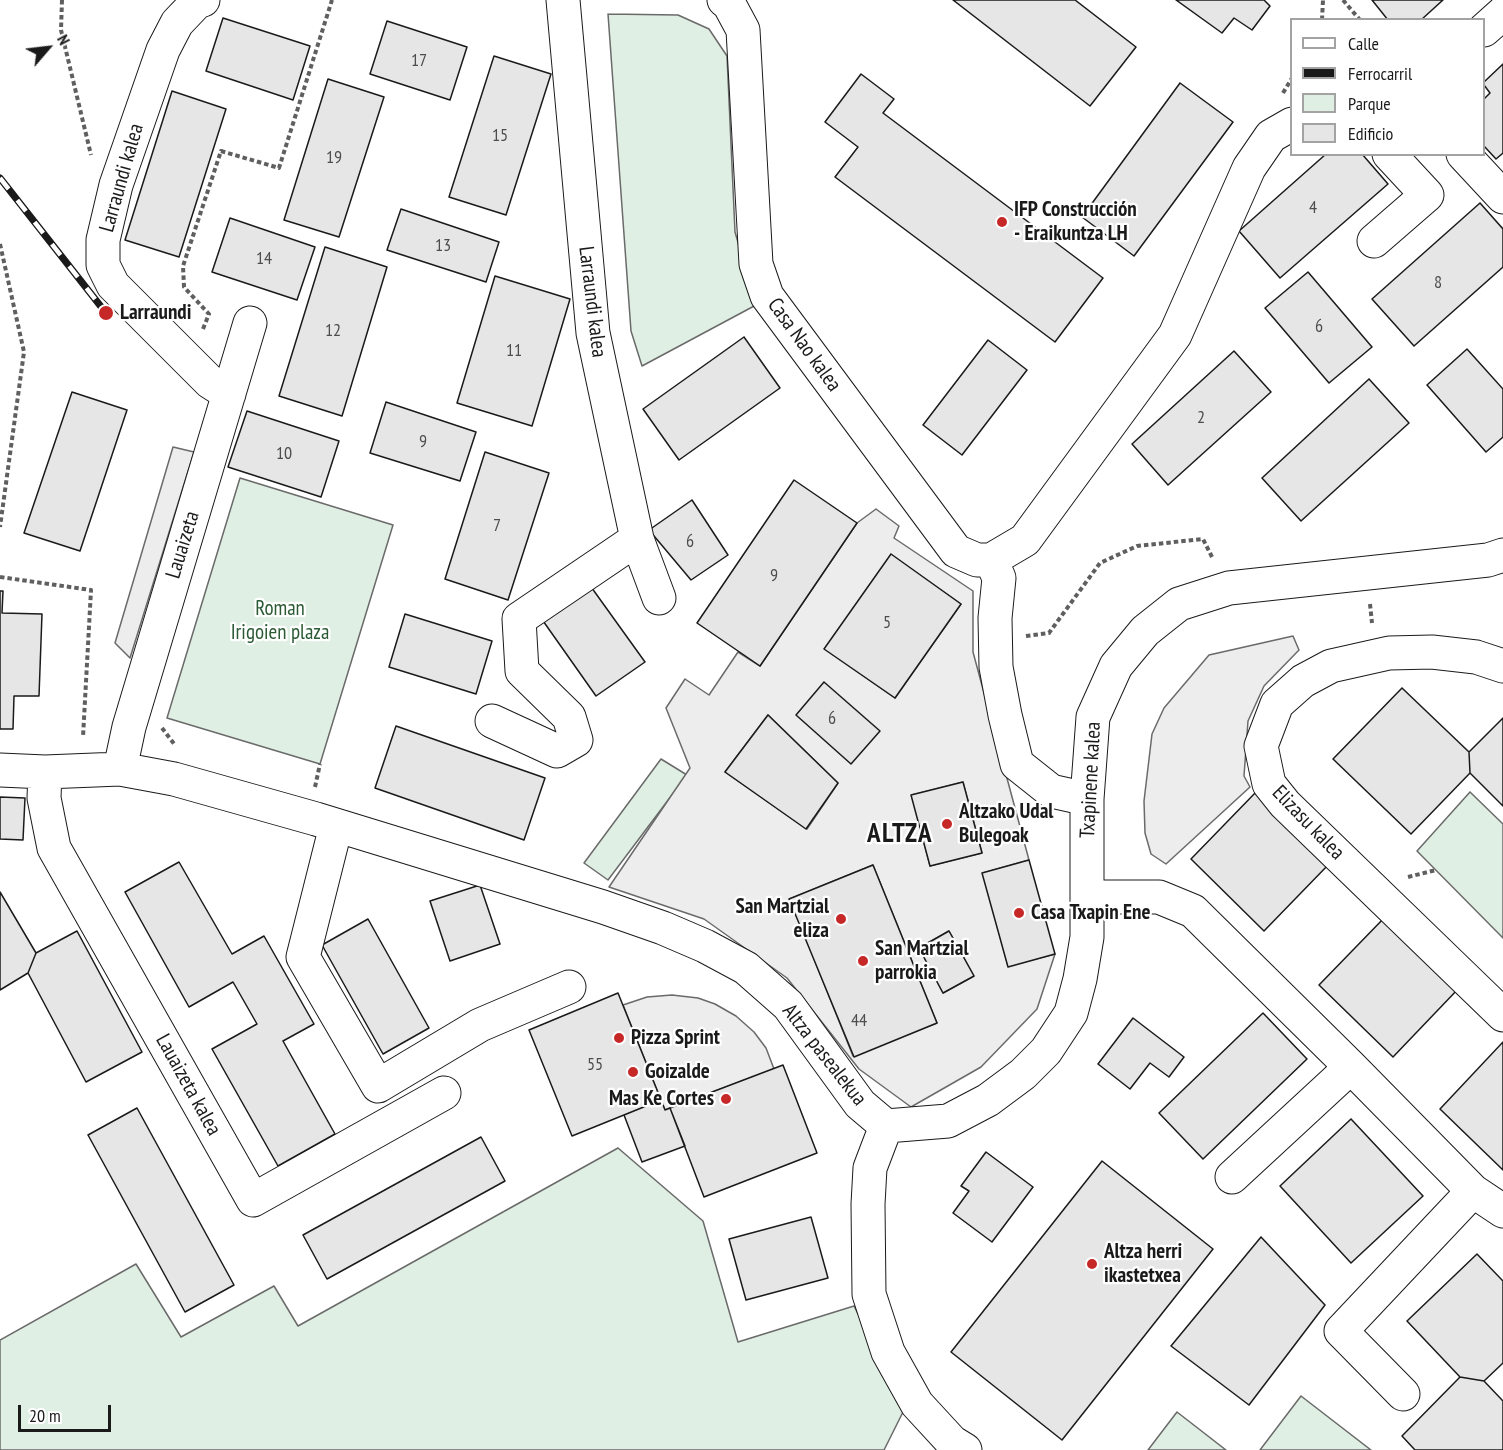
<!DOCTYPE html>
<html>
<head>
<meta charset="utf-8">
<style>
	body { margin:0 }
	#map { position:relative; width:1503px; height:1450px; overflow:hidden; background:#fff; font-family:"PT Sans Narrow",sans-serif }
	canvas { display:block }
	.legend { position:absolute; left:1290px; top:18px; width:195px; height:138px; box-sizing:border-box; background:#fff; border:2px solid #a3a3a3; margin:0; padding:8px 10px; list-style:none; font-size:18px; color:#1a1a1a }
	.legend li { display:flex; align-items:center; gap:12px; height:30px }
	.legend b { width:30px; border:2px solid #a3a3a3 }
	.north { position:absolute; left:18px; top:18px; width:60px; height:60px; -webkit-text-stroke:4px #fff; paint-order:stroke; rotate:62deg; font-size:16px; font-weight:700; line-height:24px; text-align:center; color:#1a1a1a }
	.north::after { content:''; display:block; margin:auto; width:21px; height:27px; background:#1a1a1a; clip-path:polygon(50% 0,100% 100%,50% 72%,0 100%) }
	.scale { position:absolute; left:18px; top:1405px; width:93px; height:27px; box-sizing:border-box; border:3px solid #1a1a1a; border-top:0; padding-left:8px; font-size:18px; line-height:21px; white-space:nowrap; color:#1a1a1a; -webkit-text-stroke:4px #fff; paint-order:stroke }
</style>
</head>
<body>
<div id="map">
<canvas width="1503" height="1450"></canvas>
<ul class="legend">
<li><b style="height:8px;background:#fff"></b>Calle</li>
<li><b style="height:8px;background:#1a1a1a"></b>Ferrocarril</li>
<li><b style="height:16px;background:#e0efe3"></b>Parque</li>
<li><b style="height:16px;background:#e6e6e6"></b>Edificio</li>
</ul>
<div class="north">N</div>
<div class="scale">20 m</div>
</div>
<script>
const ctx = document.querySelector('canvas').getContext('2d');
ctx.lineJoin = 'round';
function paint(path, color) {
  ctx.fillStyle = color;
  ctx.fill(path, 'evenodd');
}
function poly(rows) {
  const path = new Path2D();
  for (const r of rows) {
    path.moveTo(r[0], r[1]);
    for (let i = 2; i < r.length; i += 2) path.lineTo(r[i], r[i + 1]);
  }
  return path;
}
function stroke(path, color, width, dash) {
  ctx.strokeStyle = color;
  ctx.lineWidth = width;
  ctx.lineCap = dash ? 'butt' : 'round';
  ctx.setLineDash(dash || []);
  ctx.stroke(path);
}
function write(font, color, halo, rows, align = 'center') {
  ctx.font = font + ' "PT Sans Narrow",sans-serif';
  ctx.lineWidth = 4.5;
  ctx.setLineDash([]);
  ctx.textBaseline = 'middle';
  ctx.strokeStyle = halo;
  ctx.fillStyle = color;
  for (const [text, x, y, turn = 0] of rows) {
    ctx.save();
    ctx.translate(x, y);
    ctx.rotate((+turn || 0) * Math.PI / 180);
    ctx.textAlign = isNaN(turn) ? turn : align;
    if (halo) ctx.strokeText(text, 0, 0);
    ctx.fillText(text, 0, 0);
    ctx.restore();
  }
}
const green = poly([
	[608,14,678,15,709,29,727,56,735,232,756,305,642,366,631,331,608,14],
	[240,478,393,525,320,764,167,718,240,478],
	[661,759,687,775,608,880,584,863,661,759],
	[1470,792,1503,824,1503,938,1417,851,1470,792],
	[618,1148,703,1221,738,1342,854,1306,905,1408,884,1450,0,1450,0,1340,136,1264,181,1337,274,1286,298,1326,618,1148],
	[1301,1396,1371,1450,1260,1450,1301,1396],
	[1177,1412,1226,1450,1148,1450,1177,1412]
]);
const parking = poly([
	[173,447,194,452,130,658,115,643,173,447],
	[876,509,899,526,894,538,973,591,973,652,1029,860,983,873,1008,966,1055,954,1037,1009,981,1067,911,1107,859,1069,787,978,704,919,609,887,690,768,666,708,685,679,709,695,738,652,760,666,857,523,876,509],
	[891,555,961,604,895,698,825,649,891,555],
	[768,715,838,783,807,829,725,772,768,715],
	[963,782,982,853,930,866,912,795,963,782],
	[873,865,937,1023,853,1056,790,899,873,865],
	[949,931,974,976,943,993,919,948,949,931],
	[1293,636,1299,650,1264,686,1248,721,1244,776,1250,787,1166,864,1151,854,1145,833,1144,801,1152,734,1164,708,1209,655,1293,636],
	[672,995,698,998,715,1004,736,1016,754,1032,766,1048,774,1069,665,1110,623,1005,647,997,672,995]
]);
const building = poly([
	[953,0,1075,0,1136,47,1090,106,953,0],
	[1176,0,1264,0,1270,6,1252,30,1234,18,1222,33,1176,0],
	[1372,0,1443,0,1421,20,1388,20,1372,0],
	[223,18,310,46,293,100,206,71,223,18],
	[387,21,467,47,450,100,370,74,387,21],
	[494,56,551,74,506,215,449,197,494,56],
	[1503,64,1503,153,1496,159,1484,146,1484,99,1490,93,1484,85,1484,82,1503,64],
	[861,74,894,99,883,113,1103,278,1055,342,835,177,858,147,825,122,861,74],
	[328,79,384,97,339,237,284,220,328,79],
	[1180,83,1233,122,1134,256,1082,217,1180,83],
	[172,91,226,109,179,257,125,240,172,91],
	[1326,154,1362,154,1388,184,1280,278,1239,231,1326,154],
	[1480,203,1503,229,1503,267,1414,346,1372,299,1480,203],
	[401,209,499,242,486,282,387,250,401,209],
	[230,218,315,247,297,300,212,272,230,218],
	[325,247,387,267,342,416,279,396,325,247],
	[1308,272,1372,347,1329,383,1265,308,1308,272],
	[495,276,570,299,532,426,457,403,495,276],
	[744,337,780,388,679,460,643,409,744,337],
	[988,340,1027,370,962,455,923,425,988,340],
	[1467,349,1503,389,1503,437,1486,452,1427,385,1467,349],
	[1234,351,1271,392,1168,485,1132,444,1234,351],
	[1369,379,1409,423,1301,521,1262,478,1369,379],
	[72,392,127,410,80,551,24,533,72,392],
	[386,402,476,432,460,481,370,453,386,402],
	[247,411,339,441,321,497,228,467,247,411],
	[485,452,549,473,508,600,445,579,485,452],
	[794,480,857,523,760,666,697,623,794,480],
	[692,500,728,555,691,580,649,530,692,500],
	[891,554,961,604,895,698,824,649,891,554],
	[589,584,645,662,596,696,541,618,589,584],
	[0,591,3,591,2,613,42,614,39,696,14,696,13,729,0,729,0,591],
	[405,614,492,641,476,694,389,667,405,614],
	[824,682,880,731,851,764,796,715,824,682],
	[1402,688,1469,752,1470,773,1411,834,1333,759,1402,688],
	[768,715,838,783,806,829,725,772,768,715],
	[1503,718,1503,806,1470,773,1469,752,1503,718],
	[396,726,545,778,524,840,375,788,396,726],
	[963,782,982,853,930,866,911,795,963,782],
	[1257,791,1330,863,1264,931,1191,859,1257,791],
	[0,797,25,798,23,840,0,839,0,797],
	[1029,860,1055,954,1008,967,982,873,1029,860],
	[179,862,232,954,264,936,314,1024,283,1041,335,1134,278,1166,212,1049,257,1024,233,982,189,1007,125,892,179,862],
	[873,865,937,1023,854,1057,789,899,873,865],
	[480,885,500,944,450,961,430,901,480,885],
	[0,892,36,953,28,973,0,990,0,892],
	[1386,916,1459,988,1393,1057,1319,985,1386,916],
	[368,919,429,1028,383,1054,322,945,368,919],
	[77,931,142,1052,86,1082,28,973,36,953,77,931],
	[949,931,974,976,943,993,919,948,949,931],
	[618,993,661,1100,572,1136,529,1030,618,993],
	[1263,1013,1307,1059,1203,1159,1159,1113,1263,1013],
	[1133,1018,1184,1057,1169,1077,1150,1063,1130,1089,1098,1064,1133,1018],
	[1503,1042,1503,1170,1440,1109,1503,1042],
	[783,1065,817,1153,704,1197,670,1108,783,1065],
	[661,1100,665,1110,670,1108,685,1146,642,1162,624,1115,661,1100],
	[137,1108,234,1285,185,1312,88,1135,137,1108],
	[1351,1119,1423,1196,1351,1263,1280,1186,1351,1119],
	[481,1137,505,1181,327,1279,303,1235,481,1137],
	[986,1152,1033,1187,992,1242,953,1213,969,1191,961,1186,986,1152],
	[1102,1161,1213,1249,1062,1440,951,1352,1102,1161],
	[811,1217,828,1278,746,1300,729,1239,811,1217],
	[1261,1237,1325,1305,1249,1405,1171,1346,1261,1237],
	[1477,1254,1503,1281,1503,1363,1484,1381,1460,1377,1407,1321,1477,1254],
	[1460,1377,1484,1381,1503,1401,1503,1450,1415,1450,1402,1436,1460,1377]
]);
const path = poly([
	[62,0,61,30,91,155],
	[1343,0,1360,20],
	[1322,20,1323,0],
	[1283,93,1292,78],
	[0,244,24,352,0,527],
	[203,329,209,314,184,287,183,266,221,151,279,168,332,0],
	[0,577,91,590,83,737],
	[1370,604,1372,623],
	[1026,636,1049,633,1100,563,1137,546,1203,539,1213,559],
	[162,728,175,745],
	[315,787,320,764],
	[1408,877,1436,870]
]);
const minor = poly([
	[203,0,197,2,177,23,163,50,116,185,103,240,103,265,113,285,210,382,229,394],
	[563,0,593,333,637,539,659,598],
	[724,0,729,4,743,30,756,264,767,296,956,551,977,560,991,560,1025,540,1175,335,1249,168,1271,136,1292,124],
	[1484,30,1503,13],
	[1463,154,1503,197],
	[1374,241,1427,195,1389,154],
	[991,560,999,578,995,618,996,667,1005,715,1017,764,1051,791,1087,799],
	[1503,666,1476,657,1432,652,1389,653,1331,666,1303,681,1277,704,1261,746,1269,784,1285,804,1503,1015],
	[492,721,557,751,576,740,569,717,522,671,519,619,637,539],
	[120,769,129,727,250,323],
	[0,770,45,772,120,769,174,779,316,819,603,907,663,928,705,946,746,968,788,1005,860,1104,886,1126],
	[45,772,44,798,54,848,253,1200,444,1093],
	[336,826,303,957,378,1086,480,1025,569,987],
	[1088,897,1159,897,1193,911,1351,1067,1473,1191,1503,1211],
	[886,1126,948,1121,988,1100,1023,1074,1046,1051,1071,1013,1080,979,1087,937,1087,799,1093,717,1116,666,1145,631,1179,604,1229,588,1488,560,1503,555],
	[886,1126,870,1168,868,1204,869,1294,888,1352,917,1404,952,1442,965,1450],
	[1232,1177,1351,1067],
	[1403,1394,1341,1331,1473,1191]
]);
const rail = poly([
	[0,178,106,313]
]);
const markers = [
	[1002,222,6,"#c62828"],
	[106,313,8,"#c62828"],
	[947,824,6,"#c62828"],
	[1019,913,6,"#c62828"],
	[841,919,6,"#c62828"],
	[863,961,6,"#c62828"],
	[619,1038,6,"#c62828"],
	[633,1072,6,"#c62828"],
	[726,1099,6,"#c62828"],
	[1092,1264,6,"#c62828"]
];
const numberNames = [
	["17",419,61],
	["15",500,136],
	["19",334,158],
	["4",1313,208],
	["13",443,246],
	["14",264,259],
	["8",1438,283],
	["6",1319,327],
	["12",333,331],
	["11",514,351],
	["2",1201,418],
	["9",423,442],
	["10",284,454],
	["7",497,526],
	["6",690,542],
	["9",774,576],
	["5",887,623],
	["6",832,719],
	["44",859,1021],
	["55",595,1065]
];
const streetNames = [
	["Larraundi kalea",122,178,-74],
	["Larraundi kalea",592,302,83],
	["Casa Nao kalea",804,345,54],
	["Lauaizeta",183,545,-73],
	["Txapinene kalea",1091,780,-87],
	["Elizasu kalea",1308,823,46],
	["Altza pasealekua",824,1055,52],
	["Lauaizeta kalea",188,1085,61]
];
const poiNames = [
	["IFP Construcción",1014,210],
	["- Eraikuntza LH",1014,234],
	["Larraundi",120,313],
	["Altzako Udal",959,812],
	["Bulegoak",959,836],
	["San Martzial",829,907,"right"],
	["eliza",829,931,"right"],
	["Casa Txapin Ene",1031,913],
	["San Martzial",875,949],
	["parrokia",875,973],
	["Pizza Sprint",631,1038],
	["Goizalde",645,1072],
	["Mas Ke Cortes",714,1099,"right"],
	["Altza herri",1104,1252],
	["ikastetxea",1104,1276]
];
const parkNames = [
	["Roman",280,609],
	["Irigoien plaza",280,633]
];
const districtNames = [
	["ALTZA",900,834]
];
paint(green, '#e0efe3');
stroke(green, '#6a6a6a', 1.5);
paint(parking, '#ededed');
stroke(parking, '#6a6a6a', 1.5);
paint(building, '#e6e6e6');
stroke(building, '#1a1a1a', 1.5);
stroke(minor, '#1a1a1a', 35);
stroke(path, '#5f5f5f', 4, [4.5, 3]);
stroke(minor, '#fff', 33);
stroke(rail, '#1a1a1a', 7);
stroke(rail, '#fff', 4.5, [14]);
for (const [x, y, r, color] of markers) {
  const dot = new Path2D();
  dot.arc(x, y, r, 0, 2 * Math.PI);
  ctx.fillStyle = color;
  ctx.fill(dot);
  stroke(dot, '#fff', 2);
}
write('18px', '#4d4d4d', null, numberNames);
write('21px', '#1a1a1a', '#fff', streetNames);
write('bold 21px', '#1a1a1a', '#fff', poiNames, 'left');
write('21px', '#2b5a34', '#fff', parkNames);
ctx.letterSpacing = '1.5px';
write('bold 27px', '#1a1a1a', '#fff', districtNames);
ctx.letterSpacing = '0px';
</script>
</body>
</html>
